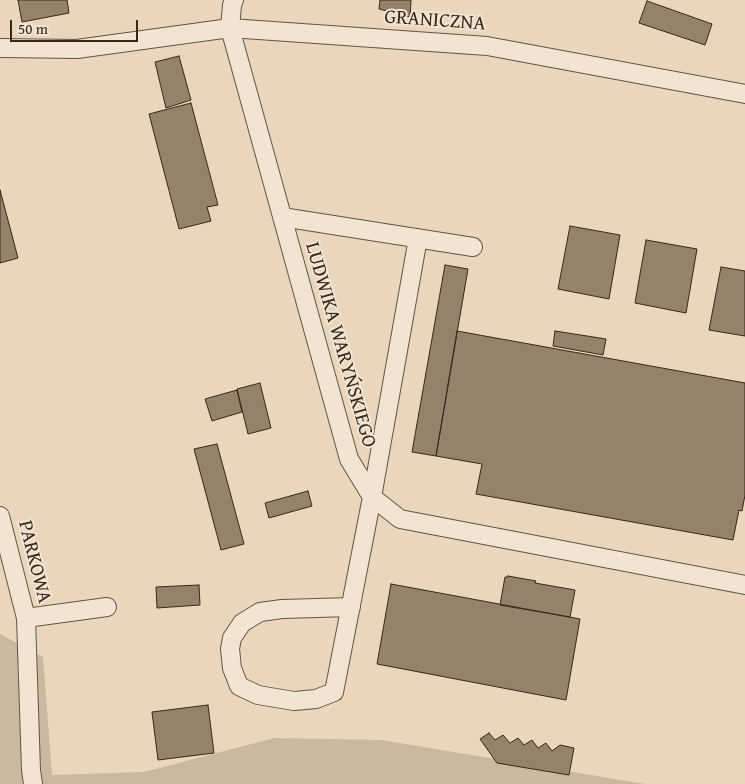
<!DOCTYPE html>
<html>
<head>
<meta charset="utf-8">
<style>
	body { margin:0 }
	#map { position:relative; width:745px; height:784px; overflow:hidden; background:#ead6bc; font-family:"Gentium Book Plus",serif }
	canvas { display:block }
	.scale { position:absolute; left:10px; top:20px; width:128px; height:22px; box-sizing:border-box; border:2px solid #362818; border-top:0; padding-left:6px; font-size:15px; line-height:18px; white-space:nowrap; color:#362818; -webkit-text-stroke:4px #f1e4d3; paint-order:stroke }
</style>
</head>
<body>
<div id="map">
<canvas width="745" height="784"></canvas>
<div class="scale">50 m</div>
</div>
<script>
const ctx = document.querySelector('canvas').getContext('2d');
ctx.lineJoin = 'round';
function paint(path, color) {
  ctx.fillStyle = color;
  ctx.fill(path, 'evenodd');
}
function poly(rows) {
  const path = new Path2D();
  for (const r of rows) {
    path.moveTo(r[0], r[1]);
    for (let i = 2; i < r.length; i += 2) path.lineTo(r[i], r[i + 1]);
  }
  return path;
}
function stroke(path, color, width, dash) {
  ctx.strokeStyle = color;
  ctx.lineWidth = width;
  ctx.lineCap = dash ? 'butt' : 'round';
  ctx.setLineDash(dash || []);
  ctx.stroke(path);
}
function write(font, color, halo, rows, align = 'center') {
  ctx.font = font + ' "Gentium Book Plus",serif';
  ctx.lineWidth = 4;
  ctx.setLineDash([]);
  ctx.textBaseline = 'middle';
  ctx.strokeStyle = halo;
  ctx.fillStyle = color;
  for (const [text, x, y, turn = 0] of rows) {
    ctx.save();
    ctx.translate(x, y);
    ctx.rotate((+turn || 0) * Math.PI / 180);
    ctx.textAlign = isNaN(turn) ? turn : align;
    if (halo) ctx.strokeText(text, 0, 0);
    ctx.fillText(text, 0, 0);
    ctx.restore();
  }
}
const green = poly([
	[0,634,43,657,52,775,144,772,274,738,382,740,645,784,0,784]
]);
const building = poly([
	[18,0,67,0,69,13,22,22,18,0],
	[380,0,411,0,410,17,379,9,380,0],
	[647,1,712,24,705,45,639,23,647,1],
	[179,56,191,100,166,108,155,62,179,56],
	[191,103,218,205,207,207,211,221,179,229,149,114,191,103],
	[0,190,18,258,0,263,0,190],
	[570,226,620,235,609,299,558,289,570,226],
	[646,240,697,249,686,313,635,303,646,240],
	[445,265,468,269,436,456,412,452,445,265],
	[721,267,745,271,745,336,709,330,721,267],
	[457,331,745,383,745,495,742,511,739,510,733,540,476,494,482,464,436,456,457,331],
	[555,331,606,339,603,355,553,346,555,331],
	[260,383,271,428,248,434,237,389,260,383],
	[237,390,242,412,212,421,205,399,237,390],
	[217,444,244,544,221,550,194,449,217,444],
	[308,491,312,506,269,518,265,503,308,491],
	[508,576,536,581,535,583,575,590,570,617,500,605,505,577,508,577,508,576],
	[391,584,580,619,566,700,377,664,391,584],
	[199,585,200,605,157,608,156,587,199,585],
	[208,705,214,753,158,760,152,712,208,705],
	[489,733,495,740,503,735,510,743,518,738,524,745,532,740,538,748,546,743,552,751,560,745,574,748,569,775,497,763,480,739,489,733]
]);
const minor = poly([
	[234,0,232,5,230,28,349,459,372,497,400,519,745,585],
	[0,48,77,49,230,28,487,46,745,94],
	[282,217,473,247],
	[0,516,26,618,31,770,33,784],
	[351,607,282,609,260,612,242,623,232,638,230,649,232,668,239,686,258,695,294,701,316,699,334,692,372,497,418,238],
	[26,618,107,607]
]);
const streetNames = [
	["GRANICZNA",435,21,4],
	["LUDWIKA WARYŃSKIEGO",340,345,74],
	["PARKOWA",34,562,76]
];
paint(green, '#cbb8a0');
paint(building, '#94826d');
stroke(building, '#362818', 1);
stroke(minor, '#635441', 20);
stroke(minor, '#f1e4d3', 18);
write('20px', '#362818', '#f1e4d3', streetNames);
</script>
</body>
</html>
